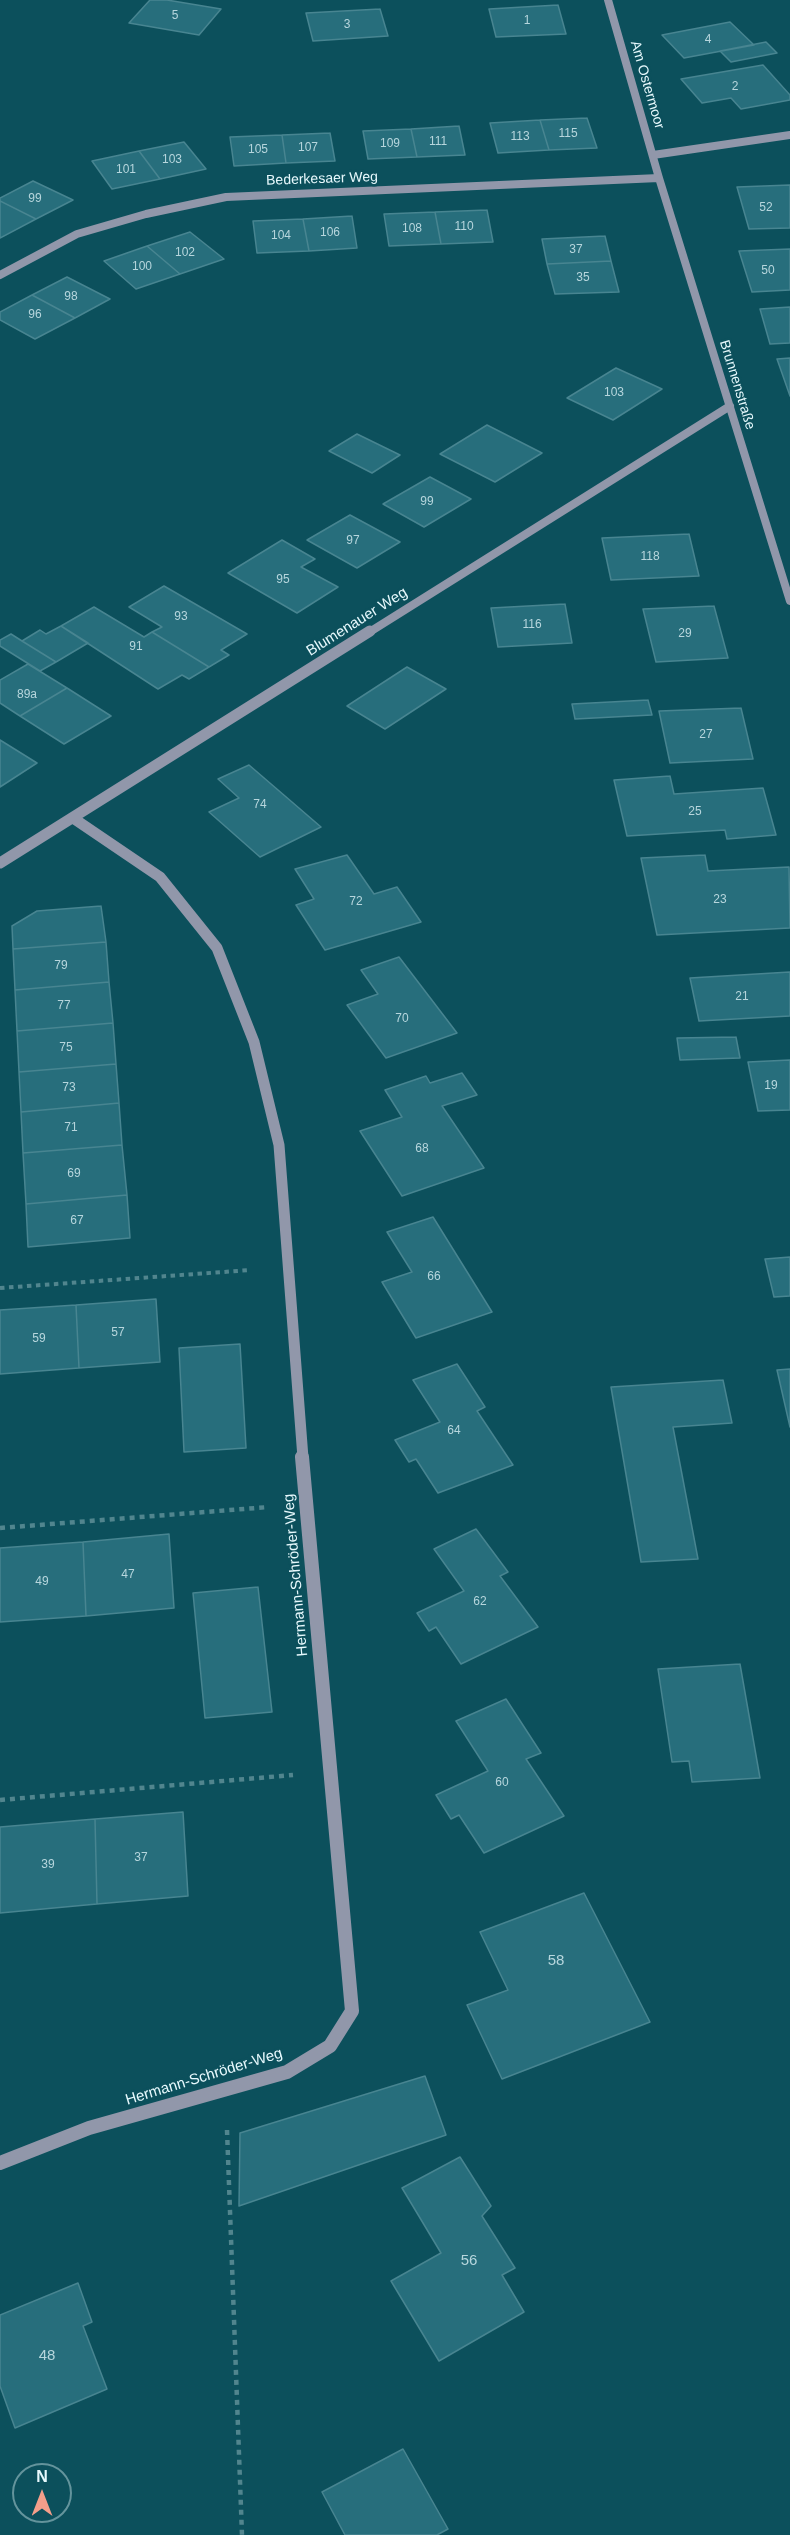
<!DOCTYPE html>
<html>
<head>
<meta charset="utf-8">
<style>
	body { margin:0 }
	#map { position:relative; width:790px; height:2535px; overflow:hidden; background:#0c505c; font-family:Helvetica,sans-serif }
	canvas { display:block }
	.north { position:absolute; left:12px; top:2463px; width:60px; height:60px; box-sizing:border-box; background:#0c505c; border:2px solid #64949c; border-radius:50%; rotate:0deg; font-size:16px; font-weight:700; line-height:24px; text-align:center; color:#e7f9fd }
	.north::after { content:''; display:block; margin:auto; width:21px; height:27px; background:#f49e8a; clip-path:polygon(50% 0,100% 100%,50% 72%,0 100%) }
</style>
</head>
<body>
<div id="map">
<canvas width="790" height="2535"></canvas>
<div class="north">N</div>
</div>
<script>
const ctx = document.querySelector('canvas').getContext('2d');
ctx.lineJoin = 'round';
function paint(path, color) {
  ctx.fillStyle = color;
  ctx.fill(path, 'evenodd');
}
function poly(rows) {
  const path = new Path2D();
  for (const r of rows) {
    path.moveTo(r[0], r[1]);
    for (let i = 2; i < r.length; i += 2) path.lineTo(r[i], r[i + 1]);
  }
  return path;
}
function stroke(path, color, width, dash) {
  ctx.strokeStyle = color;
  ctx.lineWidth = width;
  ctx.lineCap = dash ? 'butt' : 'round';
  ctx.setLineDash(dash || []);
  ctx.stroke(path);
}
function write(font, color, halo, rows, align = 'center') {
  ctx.font = font + ' Helvetica,sans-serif';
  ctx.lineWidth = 5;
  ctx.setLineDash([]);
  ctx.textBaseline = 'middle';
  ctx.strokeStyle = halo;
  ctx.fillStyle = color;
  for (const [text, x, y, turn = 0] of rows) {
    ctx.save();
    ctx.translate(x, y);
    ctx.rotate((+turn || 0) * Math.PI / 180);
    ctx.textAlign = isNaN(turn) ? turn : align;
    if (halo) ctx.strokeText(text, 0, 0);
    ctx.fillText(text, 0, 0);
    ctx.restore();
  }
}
const building = poly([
	[150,0,167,0,221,9,199,35,129,23,150,0],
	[558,5,566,34,496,37,489,9,558,5],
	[380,9,388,36,313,41,306,13,380,9],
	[730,22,754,45,684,58,662,35,730,22],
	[766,42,777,53,731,62,720,51,766,42],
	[763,65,790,95,790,100,741,109,731,98,702,103,681,79,763,65],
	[587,118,597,148,549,150,540,120,587,118],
	[540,120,549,150,498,153,490,123,540,120],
	[459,126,465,155,417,157,411,129,459,126],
	[411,129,417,157,368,159,363,131,411,129],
	[330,133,335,161,286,163,282,135,330,133],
	[282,135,286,163,234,166,230,137,282,135],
	[184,142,206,169,160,179,139,151,184,142],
	[139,151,160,179,112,189,92,161,139,151],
	[33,181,73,200,36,219,0,201,0,198,33,181],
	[790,185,790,228,749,229,737,187,790,185],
	[0,201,36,219,0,238,0,201],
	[487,210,493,242,441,244,435,212,487,210],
	[435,212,441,244,389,246,384,214,435,212],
	[352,216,357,248,309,251,303,219,352,216],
	[303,219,309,251,257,253,253,221,303,219],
	[190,232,224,259,180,274,147,246,190,232],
	[605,236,611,261,547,264,542,239,605,236],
	[147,246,180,274,136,289,104,261,147,246],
	[790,249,790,290,752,292,739,251,790,249],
	[611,261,619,292,555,294,547,264,611,261],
	[67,277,110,299,75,318,32,295,67,277],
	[32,295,75,318,35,339,0,320,0,312,32,295],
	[790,307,790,343,770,344,760,309,790,307],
	[790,358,790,396,777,359,790,358],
	[616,368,662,389,613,420,567,398,616,368],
	[487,425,542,453,495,482,440,454,487,425],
	[357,434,400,455,372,473,329,451,357,434],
	[430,477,471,499,424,527,383,504,430,477],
	[350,515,400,542,357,568,307,540,350,515],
	[689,534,699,576,611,580,602,538,689,534],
	[282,540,315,559,301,567,338,587,297,613,228,573,282,540],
	[164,586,247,634,221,650,229,655,209,667,152,632,162,627,129,607,164,586],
	[565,604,572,643,498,647,491,608,565,604],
	[714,606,728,658,656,662,643,609,714,606],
	[94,607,144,637,152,632,209,667,189,679,182,675,158,689,61,626,94,607],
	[61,626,88,643,56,662,22,641,40,630,46,634,61,626],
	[11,634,22,641,56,662,40,671,0,646,0,640,11,634],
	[28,664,67,688,20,716,0,703,0,680,28,664],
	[407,667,446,689,385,729,347,706,407,667],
	[67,688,111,716,64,744,20,716,67,688],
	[648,700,652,715,575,719,572,704,648,700],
	[741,708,753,759,670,763,659,711,741,708],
	[0,740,37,763,0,787,0,740],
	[249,765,321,827,260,857,209,812,239,798,218,779,249,765],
	[670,776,674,794,763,788,776,835,727,839,725,830,627,836,614,780,670,776],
	[347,855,374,894,397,887,421,922,325,950,296,905,314,899,295,869,347,855],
	[705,855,708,871,789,867,790,928,657,935,641,858,705,855],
	[101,906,106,942,13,949,12,926,37,911,101,906],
	[106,942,109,982,15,990,13,949,106,942],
	[399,957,457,1033,386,1058,347,1005,378,994,361,970,399,957],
	[790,972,790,1016,699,1021,690,978,790,972],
	[109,982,113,1023,17,1031,15,990,109,982],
	[113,1023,116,1064,19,1072,17,1031,113,1023],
	[736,1037,740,1058,680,1060,677,1038,736,1037],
	[790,1060,790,1110,758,1111,748,1062,790,1060],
	[116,1064,119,1103,21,1112,19,1072,116,1064],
	[462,1073,477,1095,442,1106,484,1168,402,1196,360,1131,402,1117,385,1090,426,1076,430,1083,462,1073],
	[119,1103,122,1145,23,1153,21,1112,119,1103],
	[122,1145,127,1195,26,1204,23,1153,122,1145],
	[127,1195,130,1238,28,1247,26,1204,127,1195],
	[433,1217,492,1312,416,1338,382,1282,412,1272,387,1232,433,1217],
	[790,1257,790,1296,774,1297,765,1259,790,1257],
	[156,1299,160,1362,79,1368,76,1305,156,1299],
	[76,1305,79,1368,0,1374,0,1310,76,1305],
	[240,1344,246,1448,184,1452,179,1348,240,1344],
	[457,1364,485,1407,477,1411,513,1465,438,1493,416,1459,409,1462,395,1440,440,1422,413,1380,457,1364],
	[790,1369,790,1427,777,1370,790,1369],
	[723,1380,732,1423,673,1427,698,1559,641,1562,611,1387,723,1380],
	[476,1529,508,1572,500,1576,538,1627,461,1664,436,1627,429,1631,417,1613,464,1591,434,1549,476,1529],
	[169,1534,174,1608,86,1616,83,1542,169,1534],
	[83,1542,86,1616,0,1622,0,1548,83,1542],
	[258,1587,272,1712,205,1718,193,1593,258,1587],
	[740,1664,760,1778,692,1782,689,1761,672,1762,658,1669,740,1664],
	[506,1699,541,1753,526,1759,564,1816,484,1853,459,1815,451,1819,436,1795,488,1771,456,1721,506,1699],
	[183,1812,188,1896,97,1904,95,1819,183,1812],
	[95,1819,97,1904,0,1913,0,1827,95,1819],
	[584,1893,650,2022,502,2079,467,2005,508,1990,480,1932,584,1893],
	[425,2076,446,2135,239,2206,240,2133,425,2076],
	[460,2157,491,2206,482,2216,515,2268,502,2275,524,2312,439,2361,391,2281,441,2253,402,2188,460,2157],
	[78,2283,92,2322,83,2326,107,2389,15,2428,0,2386,0,2315,78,2283],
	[403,2449,448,2529,437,2535,345,2535,322,2492,403,2449]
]);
const pathFar1 = poly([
	[0,1288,251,1270]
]);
const path = poly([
	[0,1528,269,1507],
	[0,1800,293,1775],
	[227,2130,242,2535]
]);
const streetFar2 = poly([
	[608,0,659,178,790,601],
	[653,155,790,135],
	[0,275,77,234,146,214,226,197,659,178],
	[368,633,730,406]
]);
const streetFar1 = poly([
	[73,818,160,877,217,948,254,1042,279,1145,303,1458],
	[0,863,370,631]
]);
const street = poly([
	[0,2163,89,2128,287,2072,330,2046,352,2011,302,1457]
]);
const numberNames = [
	["5",175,16],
	["1",527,21],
	["3",347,25],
	["4",708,40],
	["2",735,87],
	["115",568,134],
	["113",520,137],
	["111",438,142],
	["109",390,144],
	["107",308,148],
	["105",258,150],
	["103",172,160],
	["101",126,170],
	["99",35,199],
	["52",766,208],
	["110",464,227],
	["108",412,229],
	["106",330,233],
	["104",281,236],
	["37",576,250],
	["102",185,253],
	["100",142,267],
	["50",768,271],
	["35",583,278],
	["98",71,297],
	["96",35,315],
	["103",614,393],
	["99",427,502],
	["97",353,541],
	["118",650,557],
	["95",283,580],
	["93",181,617],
	["116",532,625],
	["29",685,634],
	["91",136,647],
	["89a",27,695],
	["27",706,735],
	["74",260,805],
	["25",695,812],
	["23",720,900],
	["72",356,902],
	["79",61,966],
	["21",742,997],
	["77",64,1006],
	["70",402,1019],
	["75",66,1048],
	["19",771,1086],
	["73",69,1088],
	["71",71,1128],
	["68",422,1149],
	["69",74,1174],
	["67",77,1221],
	["66",434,1277],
	["57",118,1333],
	["59",39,1339],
	["64",454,1431],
	["47",128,1575],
	["49",42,1582],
	["62",480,1602],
	["60",502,1783],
	["37",141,1858],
	["39",48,1865]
];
const farStreetnames = [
	["Am Ostermoor",647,85,74],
	["Bederkesaer Weg",322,179,-2],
	["Brunnenstraße",737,385,73]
];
const streetNames = [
	["Blumenauer Weg",357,622,-32],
	["Hermann-Schröder-Weg",296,1575,-95],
	["Hermann-Schröder-Weg",204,2077,-17]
];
const nearNumbernames = [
	["58",556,1961],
	["56",469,2261],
	["48",47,2356]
];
paint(building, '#276e7c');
stroke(building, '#488591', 1.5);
stroke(pathFar1, '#51858e', 4, [4.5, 4.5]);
stroke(path, '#51858e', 4.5, [5, 5]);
stroke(streetFar2, '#9197aa', 8);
stroke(streetFar1, '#9197aa', 11);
stroke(street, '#9197aa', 14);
write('12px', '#b7d6dd', null, numberNames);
write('14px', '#e7f9fd', '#0c505c', farStreetnames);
write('15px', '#e7f9fd', '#0c505c', streetNames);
write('15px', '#b7d6dd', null, nearNumbernames);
</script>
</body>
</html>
